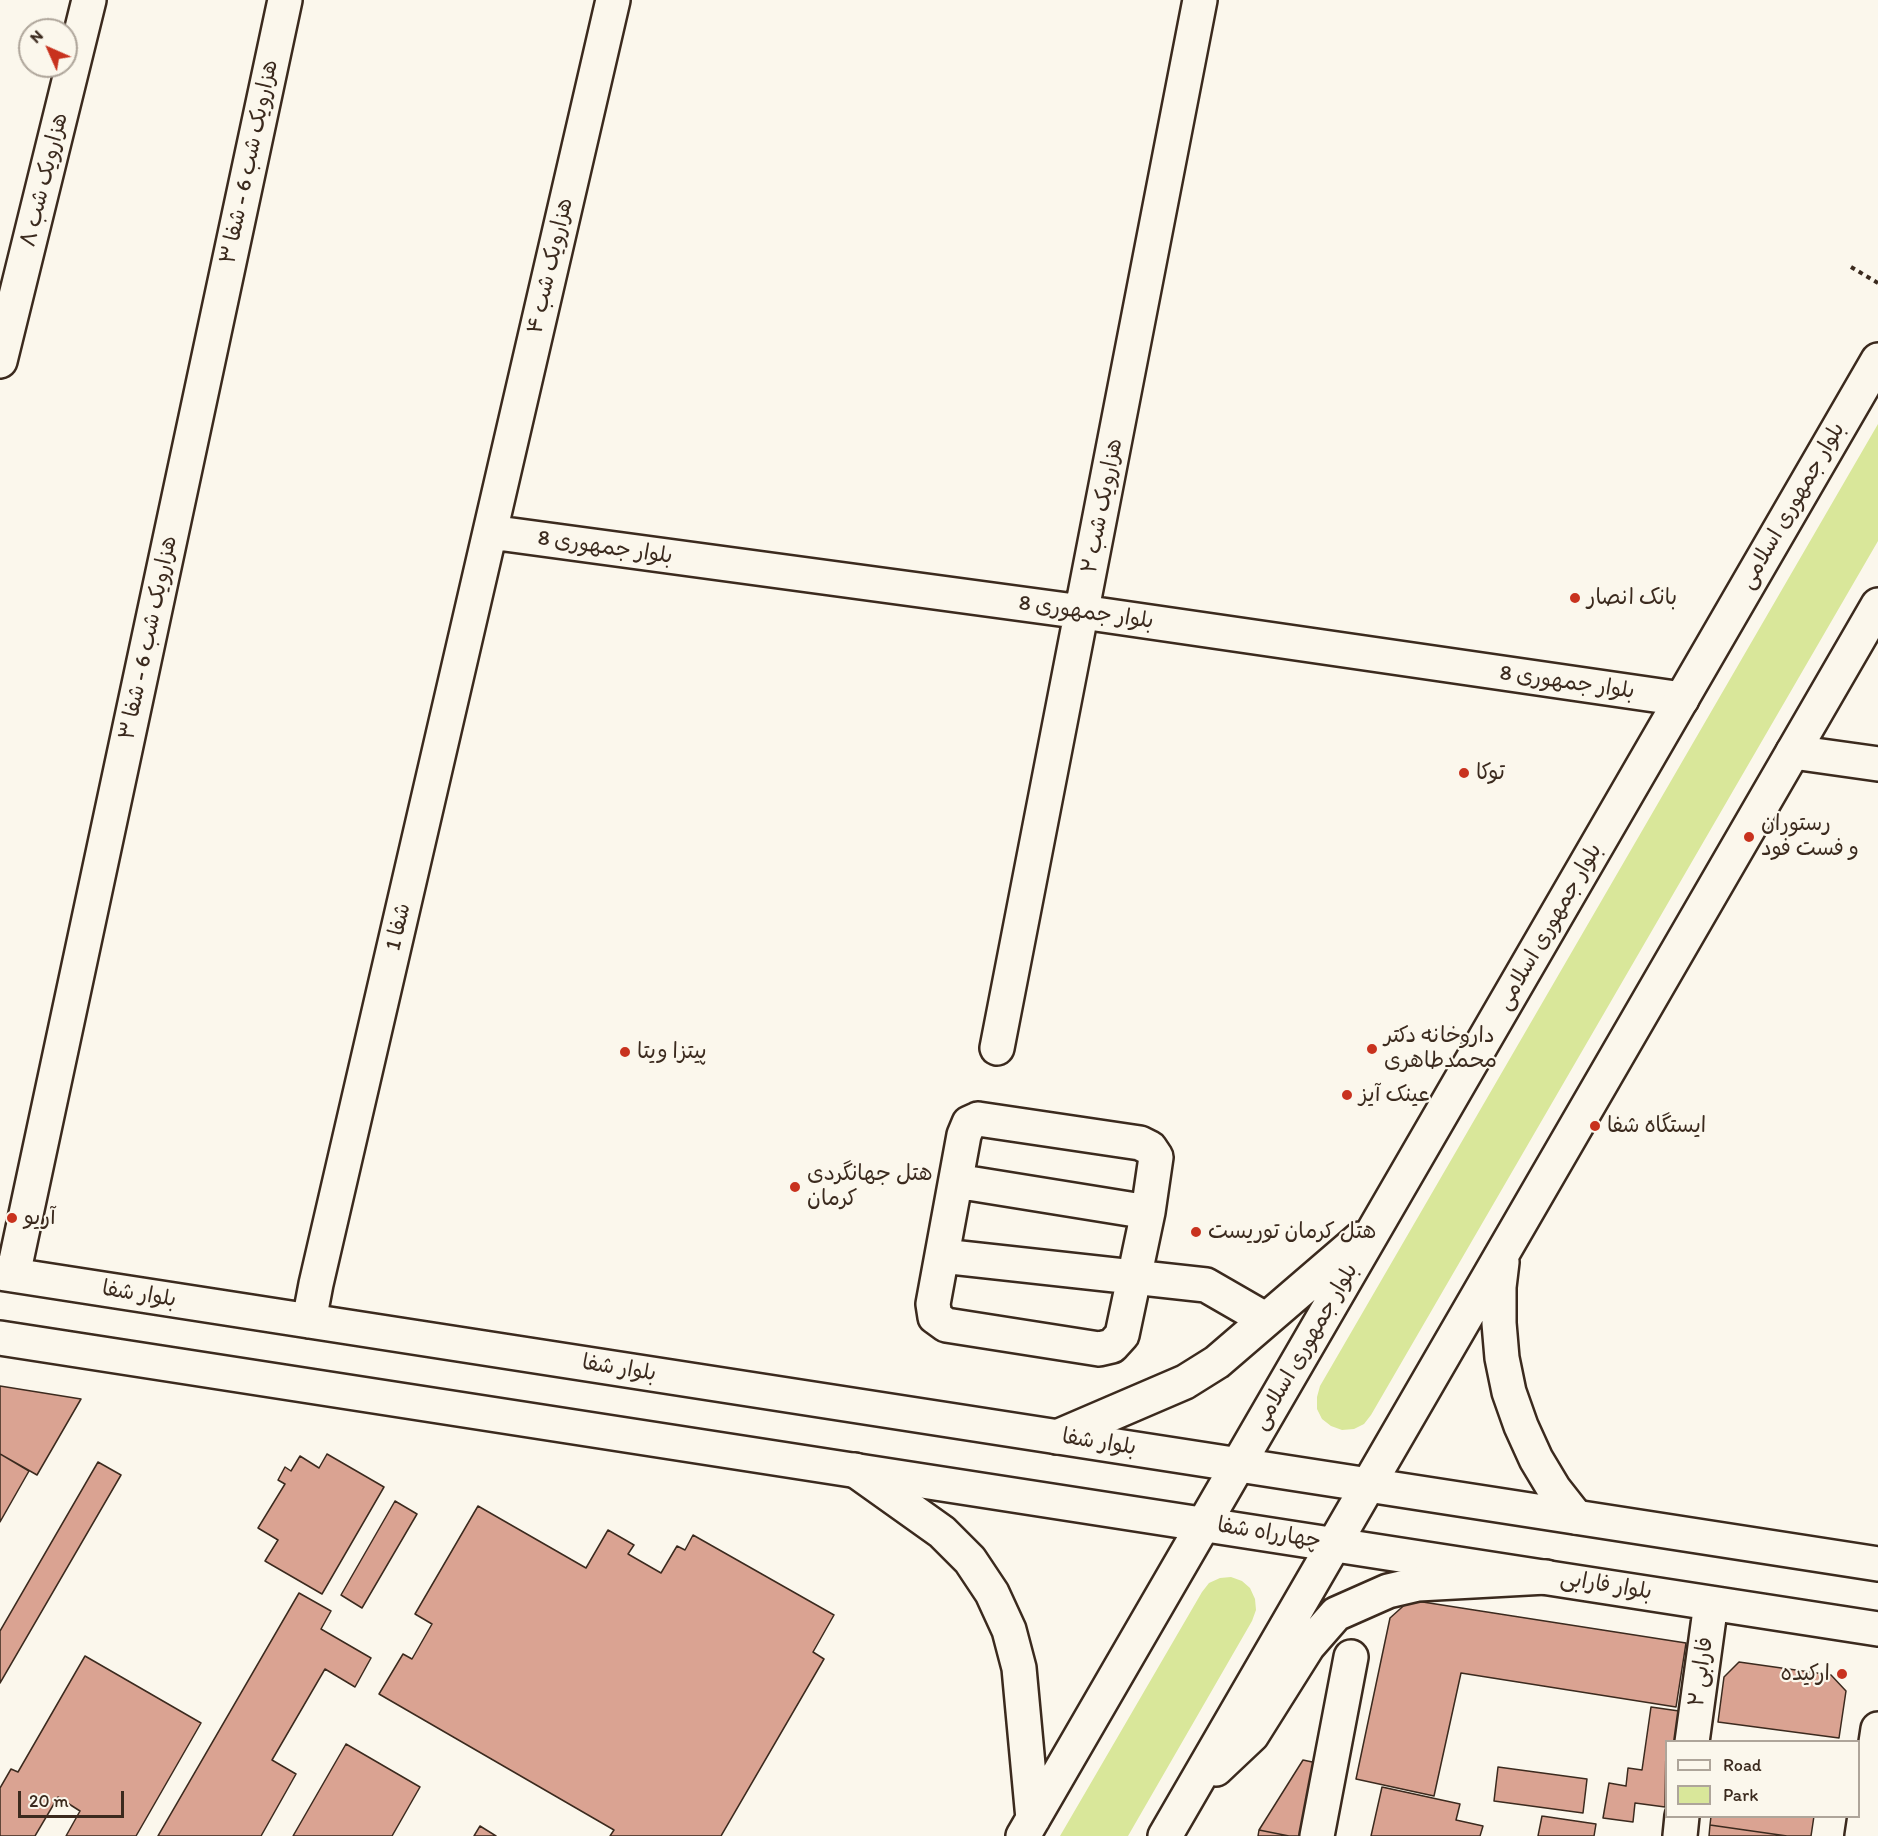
<!DOCTYPE html>
<html>
<head>
<meta charset="utf-8">
<style>
	body { margin:0 }
	#map { position:relative; width:1878px; height:1836px; overflow:hidden; background:#fbf7ec; font-family:Itim,sans-serif }
	canvas { display:block }
	.legend { position:absolute; left:1665px; top:1740px; width:195px; height:78px; box-sizing:border-box; background:#fbf7ec; border:2px solid #aea59a; margin:0; padding:8px 10px; list-style:none; font-size:18px; color:#3b2a1e }
	.legend li { display:flex; align-items:center; gap:12px; height:30px }
	.legend b { width:30px; border:2px solid #aea59a }
	.north { position:absolute; left:18px; top:18px; width:60px; height:60px; box-sizing:border-box; background:#fbf7ec; border:2px solid #aea59a; border-radius:50%; rotate:315deg; font-size:16px; font-weight:700; line-height:24px; text-align:center; color:#3b2a1e }
	.north::after { content:''; display:block; margin:auto; width:21px; height:27px; background:#c8321e; clip-path:polygon(50% 0,100% 100%,50% 72%,0 100%) }
	.scale { position:absolute; left:18px; top:1791px; width:106px; height:27px; box-sizing:border-box; border:3px solid #3b2a1e; border-top:0; padding-left:8px; font-size:18px; line-height:21px; white-space:nowrap; color:#3b2a1e; -webkit-text-stroke:4px #fbf7ec; paint-order:stroke }
</style>
</head>
<body>
<div id="map">
<canvas width="1878" height="1836"></canvas>
<ul class="legend">
<li><b style="height:8px;background:#fbf7ec"></b>Road</li>
<li><b style="height:16px;background:#d9e79a"></b>Park</li>
</ul>
<div class="north">N</div>
<div class="scale">20 m</div>
</div>
<script>
const ctx = document.querySelector('canvas').getContext('2d');
ctx.lineJoin = 'round';
function paint(path, color) {
  ctx.fillStyle = color;
  ctx.fill(path, 'evenodd');
}
function poly(rows) {
  const path = new Path2D();
  for (const r of rows) {
    path.moveTo(r[0], r[1]);
    for (let i = 2; i < r.length; i += 2) path.lineTo(r[i], r[i + 1]);
  }
  return path;
}
function stroke(path, color, width, dash) {
  ctx.strokeStyle = color;
  ctx.lineWidth = width;
  ctx.lineCap = dash ? 'butt' : 'round';
  ctx.setLineDash(dash || []);
  ctx.stroke(path);
}
function write(font, color, halo, rows, align = 'center') {
  ctx.font = font + ' Itim,"Playpen Sans Arabic",sans-serif';
  ctx.lineWidth = 4.5;
  ctx.setLineDash([]);
  ctx.textBaseline = 'middle';
  ctx.strokeStyle = halo;
  ctx.fillStyle = color;
  for (const [text, x, y, turn = 0] of rows) {
    ctx.save();
    ctx.translate(x, y);
    ctx.rotate((+turn || 0) * Math.PI / 180);
    ctx.textAlign = isNaN(turn) ? turn : align;
    if (halo) ctx.strokeText(text, 0, 0);
    ctx.fillText(text, 0, 0);
    ctx.restore();
  }
}
const green = poly([
	[1878,424,1878,541,1371,1415,1364,1424,1354,1429,1342,1430,1331,1426,1322,1419,1317,1409,1317,1397,1320,1386],
	[1231,1577,1242,1581,1250,1588,1255,1599,1256,1610,1252,1621,1128,1836,1060,1836,1202,1592,1209,1583,1220,1578]
]);
const building = poly([
	[0,1386,81,1399,37,1475,0,1454,0,1386],
	[0,1454,29,1471,0,1522,0,1454],
	[327,1454,384,1487,322,1594,265,1561,278,1540,258,1528,285,1484,278,1480,285,1467,291,1471,300,1456,319,1468,327,1454],
	[98,1462,121,1475,0,1683,0,1631,98,1462],
	[395,1501,417,1514,362,1608,341,1595,395,1501],
	[478,1506,586,1568,608,1530,634,1545,628,1554,661,1573,677,1546,685,1550,693,1535,834,1615,813,1652,824,1659,721,1836,610,1836,614,1830,379,1694,403,1654,412,1659,432,1624,415,1614,478,1506],
	[299,1593,331,1611,321,1629,371,1658,355,1687,325,1669,272,1760,296,1774,261,1836,158,1836,299,1593],
	[1410,1600,1686,1643,1676,1707,1461,1673,1434,1796,1356,1779,1390,1618,1410,1600],
	[85,1656,201,1723,136,1836,66,1836,80,1811,58,1797,35,1836,0,1836,0,1788,11,1769,18,1772,85,1656],
	[1739,1662,1831,1675,1846,1691,1839,1738,1718,1722,1724,1677,1739,1662],
	[1651,1707,1679,1711,1675,1742,1666,1742,1665,1807,1635,1803,1633,1822,1603,1818,1609,1783,1626,1786,1628,1768,1642,1770,1651,1707],
	[346,1744,420,1787,392,1836,293,1836,346,1744],
	[1303,1760,1317,1763,1301,1836,1289,1836,1259,1830,1303,1760],
	[1498,1767,1587,1779,1583,1813,1494,1801,1498,1767],
	[1382,1787,1460,1804,1456,1820,1483,1826,1480,1836,1371,1836,1382,1787],
	[1542,1816,1596,1824,1594,1836,1538,1836,1542,1816],
	[1711,1816,1814,1816,1811,1836,1787,1836,1710,1825,1711,1816],
	[1710,1825,1787,1836,1709,1836,1710,1825],
	[480,1826,496,1836,474,1836,480,1826],
	[1259,1830,1289,1836,1258,1836,1259,1830]
]);
const path = poly([
	[1851,267,1878,283]
]);
const minor = poly([
	[0,361,89,0],
	[490,532,1082,612,1682,699],
	[1793,752,1878,764],
	[997,1048,1200,0],
	[978,1119,1140,1143,1150,1148,1156,1157,1148,1212,1122,1335,1112,1346,1099,1349,946,1325,935,1317,933,1304,964,1135,969,1123,978,1119],
	[956,1181,1148,1212],
	[942,1256,1206,1285,1265,1319],
	[0,1273,1878,1564],
	[13,1275,285,0],
	[309,1321,316,1284,613,0],
	[0,1338,1878,1629],
	[1692,1742,1711,1603],
	[1317,1836,1351,1657],
	[1680,1836,1682,1816],
	[1862,1836,1878,1729]
]);
const major = poly([
	[1502,1262,1499,1287,1499,1323,1502,1358,1509,1392,1521,1426,1536,1459,1554,1489,1576,1517],
	[1057,1437,1185,1382,1217,1362,1360,1239],
	[855,1470,942,1532,970,1560,992,1593,1009,1630,1019,1668,1033,1819],
	[1216,1769,1252,1735,1308,1646,1336,1614,1388,1591,1418,1584,1546,1577],
	[1023,1836,1878,360],
	[1165,1836,1878,605]
]);
const markers = [
	[1575,598,6,"#c8321e"],
	[1464,773,6,"#c8321e"],
	[1749,837,6,"#c8321e"],
	[1372,1049,6,"#c8321e"],
	[625,1052,6,"#c8321e"],
	[1347,1095,6,"#c8321e"],
	[1595,1126,6,"#c8321e"],
	[795,1187,6,"#c8321e"],
	[12,1218,6,"#c8321e"],
	[1196,1232,6,"#c8321e"],
	[1842,1674,6,"#c8321e"]
];
const streetNames = [
	["هزارویک شب 6 - شفا ۳",250,162,-78],
	["هزارویک شب ۸",45,180,-76],
	["هزارویک شب ۴",551,266,-77],
	["هزارویک شب ۲",1103,506,-79],
	["بلوار جمهوری اسلامی",1793,506,-60],
	["بلوار جمهوری 8",605,548,8],
	["بلوار جمهوری 8",1086,613,8],
	["هزارویک شب 6 - شفا ۳",149,638,-78],
	["بلوار جمهوری 8",1567,683,8],
	["شفا 1",399,927,-77],
	["بلوار جمهوری اسلامی",1550,927,-60],
	["بلوار شفا",139,1295,9],
	["بلوار جمهوری اسلامی",1306,1347,-60],
	["بلوار شفا",619,1369,9],
	["بلوار شفا",1099,1443,9],
	["چهارراه شفا",1269,1534,9],
	["بلوار فارابی",1606,1586,9],
	["فارابی ۲",1702,1672,-82]
];
const poiNames = [
	["بانک انصار",1587,598],
	["توکا",1476,773],
	["رستوران",1761,824],
	["و فست فود",1761,849],
	["داروخانه دکتر",1384,1036],
	["محمدطاهری",1384,1061],
	["پیتزا ویتا",637,1052],
	["عینک آیز",1359,1095],
	["ایستگاه شفا",1607,1126],
	["هتل جهانگردی",807,1174],
	["کرمان",807,1199],
	["آریو",24,1218],
	["هتل کرمان توریست",1208,1232],
	["ارکیده",1830,1674,"right"]
];
paint(green, '#d9e79a');
paint(building, '#daa392');
stroke(building, '#3b2a1e', 1.5);
stroke(minor, '#3b2a1e', 38);
stroke(major, '#3b2a1e', 38);
stroke(path, '#3b2a1e', 4, [4.5, 4.5]);
stroke(minor, '#fbf7ec', 33);
stroke(major, '#fbf7ec', 33);
for (const [x, y, r, color] of markers) {
  const dot = new Path2D();
  dot.arc(x, y, r, 0, 2 * Math.PI);
  ctx.fillStyle = color;
  ctx.fill(dot);
  stroke(dot, '#fbf7ec', 2);
}
write('22px', '#3b2a1e', '#fbf7ec', streetNames);
write('22px', '#3b2a1e', '#fbf7ec', poiNames, 'left');
</script>
</body>
</html>
